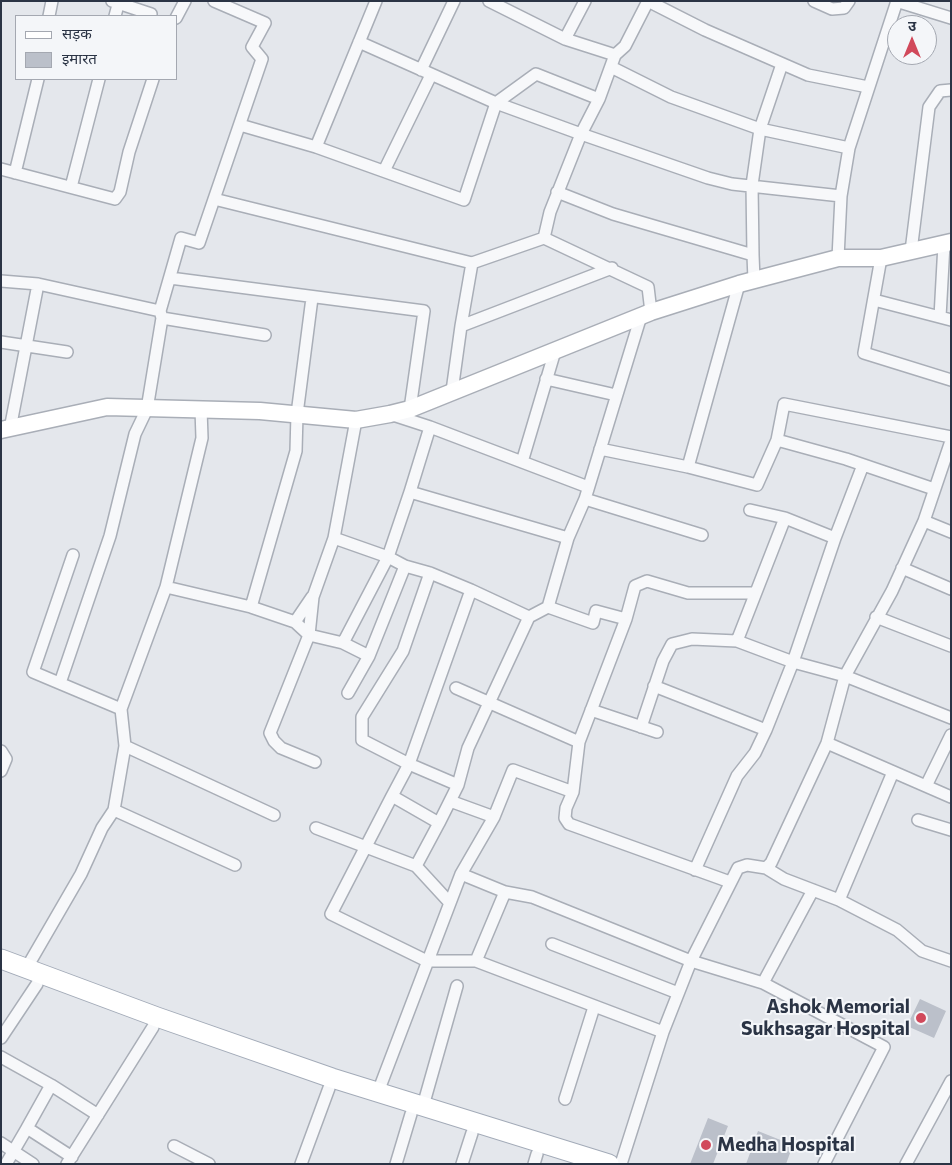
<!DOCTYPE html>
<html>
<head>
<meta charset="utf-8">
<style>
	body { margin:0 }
	#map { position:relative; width:952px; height:1165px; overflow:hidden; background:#e4e7ec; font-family:Commissioner,"Noto Sans Devanagari",sans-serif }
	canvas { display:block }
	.frame { position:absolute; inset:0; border:2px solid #2b3445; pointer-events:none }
	.legend { position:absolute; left:15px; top:15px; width:162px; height:65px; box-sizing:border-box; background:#f4f6f9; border:1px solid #a4a8b1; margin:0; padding:6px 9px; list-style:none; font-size:15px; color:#2b3445 }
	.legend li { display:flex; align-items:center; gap:10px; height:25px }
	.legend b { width:25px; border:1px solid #a4a8b1 }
	.north { position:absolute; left:887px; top:15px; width:50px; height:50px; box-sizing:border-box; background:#f4f6f9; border:1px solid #a4a8b1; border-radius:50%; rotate:0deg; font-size:14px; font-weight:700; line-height:20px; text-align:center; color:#2b3445 }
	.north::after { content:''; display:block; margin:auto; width:18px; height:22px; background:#d1495b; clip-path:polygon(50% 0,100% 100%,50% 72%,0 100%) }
</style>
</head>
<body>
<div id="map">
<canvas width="952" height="1165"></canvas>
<div class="frame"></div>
<ul class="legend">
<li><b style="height:6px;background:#fff"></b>सड़क</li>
<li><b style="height:14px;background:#bbc0ca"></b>इमारत</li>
</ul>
<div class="north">उ</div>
</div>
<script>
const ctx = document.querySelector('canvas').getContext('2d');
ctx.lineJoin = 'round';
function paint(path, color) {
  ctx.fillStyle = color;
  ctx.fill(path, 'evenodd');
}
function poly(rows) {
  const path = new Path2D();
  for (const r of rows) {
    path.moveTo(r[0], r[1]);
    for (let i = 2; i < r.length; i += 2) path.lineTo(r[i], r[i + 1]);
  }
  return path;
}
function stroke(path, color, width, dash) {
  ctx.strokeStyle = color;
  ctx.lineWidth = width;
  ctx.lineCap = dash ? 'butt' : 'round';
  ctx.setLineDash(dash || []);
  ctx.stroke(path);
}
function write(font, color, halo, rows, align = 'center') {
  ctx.font = font + ' Commissioner,sans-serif';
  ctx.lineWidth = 4;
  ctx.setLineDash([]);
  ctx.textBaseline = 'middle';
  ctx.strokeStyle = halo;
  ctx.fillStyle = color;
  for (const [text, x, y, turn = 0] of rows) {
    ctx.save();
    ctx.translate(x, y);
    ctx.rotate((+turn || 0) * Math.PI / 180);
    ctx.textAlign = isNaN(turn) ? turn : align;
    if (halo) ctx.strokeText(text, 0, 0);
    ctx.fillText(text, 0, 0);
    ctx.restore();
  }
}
const building = poly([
	[920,999,946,1011,934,1038,907,1026],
	[708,1118,728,1126,713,1164,690,1164],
	[758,1131,793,1145,786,1164,746,1164]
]);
const street = poly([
	[112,1,151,14],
	[489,1,565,39,585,1],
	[648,1,705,30,808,75,868,87],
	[814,1,832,9,844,8,849,1],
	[896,1,951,18],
	[49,16,52,1],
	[115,16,119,1],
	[176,18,185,1],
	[565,39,615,55],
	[359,42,496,103,581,134,599,99],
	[611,67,671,97,760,129,782,64],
	[421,70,454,1],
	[240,125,316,147,464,200,496,103,536,74,599,99,615,55,625,46,648,1],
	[316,147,376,1],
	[1,169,115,199,120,192,129,152,153,79],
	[384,171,431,75],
	[15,173,38,79],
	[71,187,99,79],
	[557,192,613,214,753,255,754,280],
	[214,199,472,263,544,238,648,287,651,312],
	[544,238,550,212,581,134,708,178,732,184,841,196],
	[911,251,929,107,940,91,951,90],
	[753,255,752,185,760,129,849,148],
	[838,258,841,196,849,148,897,1],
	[881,258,864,353,951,380],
	[170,278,424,311,410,409],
	[1,281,38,284],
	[874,300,951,320],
	[160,311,181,238,199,243,262,59,252,47,265,23,214,1],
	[641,316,585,499,702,535],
	[940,317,944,244],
	[162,318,265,335],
	[461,326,472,263],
	[1,342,67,352],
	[546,379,616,395],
	[452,391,461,326,612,268],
	[390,414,430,427,588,487],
	[10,429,38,284,160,311,162,318,147,409,135,434,110,536,60,683],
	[777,440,846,459,934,489],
	[600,449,688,467,757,485,777,440,784,404,951,437],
	[522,462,555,351],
	[688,467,739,284],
	[410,492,430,427],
	[750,510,785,518,835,538],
	[924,521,951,532],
	[334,538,388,557,405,566,430,573,471,590,409,764,392,796],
	[568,538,585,499],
	[73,555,33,672,121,709,166,587,251,607,295,622,309,635,343,643,369,656],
	[902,568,951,589],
	[430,573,403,651,362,717,362,740,409,764,458,785],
	[166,587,202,438,201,409],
	[471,590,529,617],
	[251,607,296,451,297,414,312,298],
	[876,617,951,646],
	[626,619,635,586,647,581,688,593,755,593],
	[295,622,312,597],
	[737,641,785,518],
	[343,643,388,557,410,492,568,538,548,607,593,623,596,611,626,619,579,742,573,792,566,808,565,818,569,824,730,882],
	[654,686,766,730],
	[456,688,579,742],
	[348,693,369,656,405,566],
	[591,710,657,732],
	[641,727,663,661,672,644,692,639,737,641,793,662,835,538,863,465],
	[827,743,951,797],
	[125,746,274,815],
	[1,751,6,759,1,771],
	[315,762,281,748,274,741,270,733,309,635,313,597,334,538,356,420],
	[926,786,951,735],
	[450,801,458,785,468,748,529,617,548,607],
	[114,810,235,865],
	[918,820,951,830],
	[316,828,416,866,450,903],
	[416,866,439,823],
	[766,868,784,879,839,900,897,930,922,951,951,961],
	[695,870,737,776,755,753,766,730,793,662,845,676,951,718],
	[461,874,505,892,476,961,663,1032],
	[505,892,532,897,691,961,763,983,884,1047,824,1164],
	[839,900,893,772],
	[552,944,678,993],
	[476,961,427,961,331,914,392,796,439,823,450,801,494,817],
	[26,969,81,874,102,828,114,810,125,746,121,709],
	[763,983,813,890],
	[1,1038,37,984],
	[1,1057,51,1085,98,1115],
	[378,1092,461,874,494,817,513,770,573,792],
	[565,1099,594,1007],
	[423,1106,457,986],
	[27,1128,51,1085],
	[1,1143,33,1164],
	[174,1146,209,1164],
	[6,1164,27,1128,72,1157],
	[67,1164,153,1027],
	[301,1164,329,1088],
	[396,1164,411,1114],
	[462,1164,472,1133],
	[534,1164,537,1154],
	[621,1164,663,1032,691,961,738,868,747,865,766,868,771,863,827,743,845,676,892,591,924,521,951,441],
	[906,1164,951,1081]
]);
const secondary = poly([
	[1,430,107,407,260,411,356,420,390,414,410,409,651,312,739,284,838,258,881,258,951,242]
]);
const primary = poly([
	[1,959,157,1017,332,1078,609,1164]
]);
const markers = [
	[921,1018,6,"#d1495b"],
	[706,1145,6,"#d1495b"]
];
const poiNames = [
	["Ashok Memorial",910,1007],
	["Sukhsagar Hospital",910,1029],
	["Medha Hospital",717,1145,"left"]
];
paint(building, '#bbc0ca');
stroke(street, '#a9aeb7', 14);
stroke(secondary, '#a9aeb7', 19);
stroke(primary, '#a3abb8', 21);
stroke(street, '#f7f8fa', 11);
stroke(secondary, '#fff', 16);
stroke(primary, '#fff', 19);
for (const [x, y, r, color] of markers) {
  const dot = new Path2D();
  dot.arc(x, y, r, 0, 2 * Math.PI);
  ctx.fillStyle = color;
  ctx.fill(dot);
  stroke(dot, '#f4f6f9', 2);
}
write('bold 19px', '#2b3445', '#f4f6f9', poiNames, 'right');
</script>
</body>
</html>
